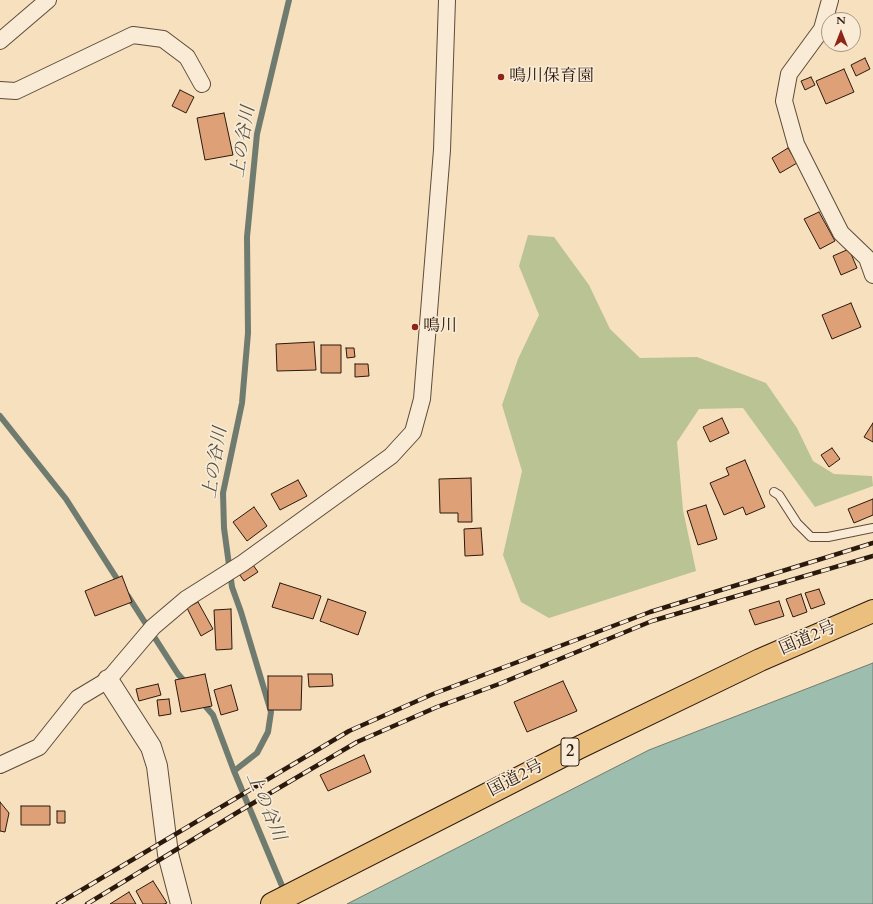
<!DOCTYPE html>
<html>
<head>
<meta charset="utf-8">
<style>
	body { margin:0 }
	#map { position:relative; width:873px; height:904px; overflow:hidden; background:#f6e0be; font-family:Cardo,serif }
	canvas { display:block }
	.north { position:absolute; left:821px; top:12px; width:40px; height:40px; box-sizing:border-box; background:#f9ebd5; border:1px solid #a79785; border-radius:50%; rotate:0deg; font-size:11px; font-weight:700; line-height:16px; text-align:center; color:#2b190e }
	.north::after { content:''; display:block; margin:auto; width:14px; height:18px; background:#8f2418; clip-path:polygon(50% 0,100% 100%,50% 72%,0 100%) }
</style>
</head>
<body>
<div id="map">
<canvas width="873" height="904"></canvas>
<div class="north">N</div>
</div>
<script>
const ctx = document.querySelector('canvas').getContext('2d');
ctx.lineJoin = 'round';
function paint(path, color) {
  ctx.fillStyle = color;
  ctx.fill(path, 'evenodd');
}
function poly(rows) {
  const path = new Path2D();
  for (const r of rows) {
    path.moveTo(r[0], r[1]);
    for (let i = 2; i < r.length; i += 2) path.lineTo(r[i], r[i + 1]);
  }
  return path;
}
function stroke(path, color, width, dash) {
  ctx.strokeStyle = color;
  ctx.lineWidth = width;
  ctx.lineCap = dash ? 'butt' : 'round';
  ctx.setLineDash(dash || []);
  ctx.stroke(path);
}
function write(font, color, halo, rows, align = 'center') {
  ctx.font = font + ' Cardo,"Noto Serif JP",serif';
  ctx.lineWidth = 3.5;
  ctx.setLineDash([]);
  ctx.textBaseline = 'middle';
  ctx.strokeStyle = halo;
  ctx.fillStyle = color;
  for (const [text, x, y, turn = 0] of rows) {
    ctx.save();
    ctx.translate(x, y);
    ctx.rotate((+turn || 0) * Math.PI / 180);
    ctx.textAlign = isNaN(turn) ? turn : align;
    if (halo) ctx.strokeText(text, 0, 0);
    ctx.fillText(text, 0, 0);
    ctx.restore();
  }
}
const green = poly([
	[528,235,554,237,589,285,610,329,640,358,697,357,766,383,797,428,813,461,834,474,872,476,873,486,815,507,743,408,699,409,677,442,683,510,696,571,549,618,521,602,503,555,522,471,502,405,518,359,539,315,519,266]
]);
const water = poly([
	[873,663,873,904,347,904,649,750,873,663]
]);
const stream = poly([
	[0,416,66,499,121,585],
	[128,596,178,674,188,685],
	[201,701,213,715,234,771,285,893],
	[234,771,257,753,268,732,271,712,241,612,232,587,224,528,223,493,242,403,248,333,247,237,257,134,289,0]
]);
const building = poly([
	[865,58,870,69,856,76,851,65,865,58],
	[844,69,854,92,826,104,816,81,844,69],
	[811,77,815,85,805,90,801,81,811,77],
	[180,90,194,97,186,113,172,106,180,90],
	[224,113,233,155,205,160,197,118,224,113],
	[788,148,797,163,780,173,772,158,788,148],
	[819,212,835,241,820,249,804,219,819,212],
	[849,249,857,268,841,275,833,256,849,249],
	[851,303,861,327,832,339,822,315,851,303],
	[314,342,316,370,277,371,276,344,314,342],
	[321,345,341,345,341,373,321,373,321,345],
	[346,348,354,348,355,357,347,358,346,348],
	[355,364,368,364,369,376,355,377,355,364],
	[722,418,729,433,710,442,703,427,722,418],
	[873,423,873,442,864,437,873,423],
	[832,448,840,459,829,467,821,455,832,448],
	[745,460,765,507,746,515,743,507,724,515,710,483,729,475,726,468,745,460],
	[471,478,472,522,458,522,458,513,440,513,439,479,471,478],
	[298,480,307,496,280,510,271,494,298,480],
	[873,499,873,515,854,523,848,509,873,499],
	[706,505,717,539,698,545,687,511,706,505],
	[254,507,267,526,247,541,233,522,254,507],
	[481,528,483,555,465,556,464,529,481,528],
	[251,562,258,572,244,581,237,571,251,562],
	[122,576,132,602,95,616,85,591,122,576],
	[280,583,321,596,313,619,272,607,280,583],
	[819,589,825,604,811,609,805,593,819,589],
	[801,594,807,612,793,617,786,599,801,594],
	[328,599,366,612,358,635,320,621,328,599],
	[779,601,784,616,755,625,749,610,779,601],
	[198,602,213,629,201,636,187,608,198,602],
	[231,609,232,649,216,650,214,610,231,609],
	[205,674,212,706,181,712,175,680,205,674],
	[308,674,332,674,333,686,309,687,308,674],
	[268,676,302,676,301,710,268,710,268,676],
	[563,681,577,711,527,732,514,702,563,681],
	[158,684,161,695,139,701,136,689,158,684],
	[231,685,238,710,221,715,214,690,231,685],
	[169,699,171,714,159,716,157,700,169,699],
	[364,755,371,772,328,791,320,775,364,755],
	[0,802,9,813,5,832,0,831,0,802],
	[21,806,50,806,50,825,21,825,21,806],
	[57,811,65,811,65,823,57,823,57,811],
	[153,881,167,903,164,904,143,904,136,891,153,881],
	[129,892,136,904,110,904,129,892]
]);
const service = poly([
	[774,492,779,495,797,523,811,537,828,537,873,528]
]);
const minor = poly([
	[830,0,822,29,789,74,784,101,796,144,841,233,867,258,873,275],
	[0,41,48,0],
	[0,90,16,91,133,35,163,39,187,57,202,84],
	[0,765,39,747,78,698,108,680,153,627,186,599,243,563,391,456,413,432,422,399,442,150,447,0]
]);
const tertiary = poly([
	[108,680,151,747,157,766,168,854,181,904]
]);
const trunk = poly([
	[272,904,580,747,760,660,873,611]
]);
const rail = poly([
	[58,904,349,731,433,694,650,612,873,543],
	[87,904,238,812,357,742,437,707,499,684,652,621,873,556]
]);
const markers = [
	[501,77,4,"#8f2418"],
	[415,327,4,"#8f2418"]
];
const shields = [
	[570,752,18]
];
const shieldNames = [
	["2",570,752]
];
const poiNames = [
	["鳴川保育園",509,77],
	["鳴川",423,327]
];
const streetNames = [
	["国道2号",808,639,-23],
	["国道2号",516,779,-27]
];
const waterNames = [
	["上の谷川",244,142,-81],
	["上の谷川",216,463,-81],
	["上の谷川",265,807,67]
];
paint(green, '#bac393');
paint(water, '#9dbdaf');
stroke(water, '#6f7b6f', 1);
stroke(stream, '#6f7b6f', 6);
paint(building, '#dea077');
stroke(building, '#2b190e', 1);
stroke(service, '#5e4b3a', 10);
stroke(minor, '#5e4b3a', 18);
stroke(tertiary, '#5e4b3a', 22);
stroke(trunk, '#2b190e', 24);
stroke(service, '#f9ebd5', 8);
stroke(minor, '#f9ebd5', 16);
stroke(tertiary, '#f9ebd5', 20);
stroke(trunk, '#ebc07f', 22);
stroke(rail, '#2b190e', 4.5);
stroke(rail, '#f9ebd5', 3, [9]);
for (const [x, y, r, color] of markers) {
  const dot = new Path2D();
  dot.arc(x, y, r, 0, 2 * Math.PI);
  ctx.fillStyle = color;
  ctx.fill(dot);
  stroke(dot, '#f9ebd5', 1.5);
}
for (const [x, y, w] of shields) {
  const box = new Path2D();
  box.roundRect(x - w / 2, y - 14, w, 28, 3);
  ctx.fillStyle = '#f9ebd5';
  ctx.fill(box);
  stroke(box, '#2b190e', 1);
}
write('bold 16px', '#2b190e', null, shieldNames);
write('17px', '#2b190e', '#f9ebd5', poiNames, 'left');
write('17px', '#2b190e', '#f9ebd5', streetNames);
write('italic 18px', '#535246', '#f9ebd5', waterNames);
</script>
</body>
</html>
